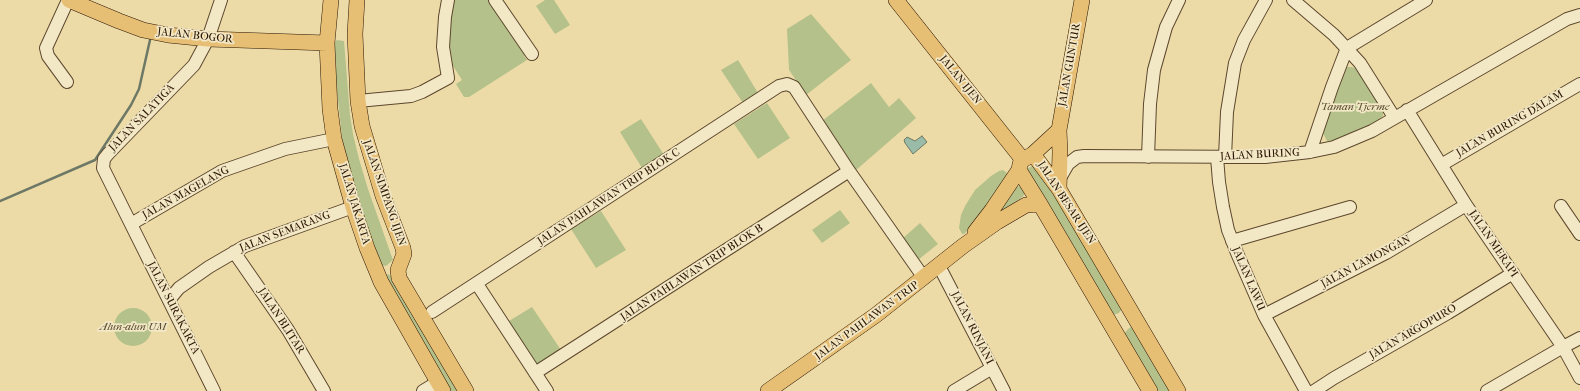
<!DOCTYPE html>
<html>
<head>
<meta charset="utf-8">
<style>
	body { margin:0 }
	canvas { display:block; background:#eddba7 }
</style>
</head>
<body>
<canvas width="1580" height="391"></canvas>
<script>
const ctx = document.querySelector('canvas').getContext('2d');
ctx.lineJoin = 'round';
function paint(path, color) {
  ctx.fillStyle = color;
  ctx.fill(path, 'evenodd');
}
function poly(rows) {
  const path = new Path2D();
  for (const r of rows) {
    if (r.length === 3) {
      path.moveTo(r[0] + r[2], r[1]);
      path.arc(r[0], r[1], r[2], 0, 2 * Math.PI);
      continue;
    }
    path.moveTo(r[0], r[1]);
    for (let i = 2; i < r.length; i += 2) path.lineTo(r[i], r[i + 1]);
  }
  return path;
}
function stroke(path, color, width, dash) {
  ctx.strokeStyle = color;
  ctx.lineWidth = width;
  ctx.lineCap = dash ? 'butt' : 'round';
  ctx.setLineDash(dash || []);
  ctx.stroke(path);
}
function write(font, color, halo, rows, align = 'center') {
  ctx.font = font + ' "IM FELL French Canon",serif';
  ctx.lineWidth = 3.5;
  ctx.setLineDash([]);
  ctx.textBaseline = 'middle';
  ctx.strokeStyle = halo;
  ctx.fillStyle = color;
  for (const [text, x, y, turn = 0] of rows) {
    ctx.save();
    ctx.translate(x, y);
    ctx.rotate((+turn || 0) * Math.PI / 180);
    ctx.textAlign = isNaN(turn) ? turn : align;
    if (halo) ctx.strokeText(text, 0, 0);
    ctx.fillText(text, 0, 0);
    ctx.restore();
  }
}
const green = poly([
	[452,0,492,0,528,53,524,56,527,60,469,97,464,97,456,84,462,80,448,58],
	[545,0,554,0,570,25,555,34,536,6],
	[811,14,851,60,806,95,789,70,787,29],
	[337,40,344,41,350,115,353,134,359,159,368,189,393,260,386,266,380,265,372,249,343,146,332,45],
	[738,60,758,93,743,103,721,70],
	[1346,67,1350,67,1357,68,1383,110,1383,116,1375,123,1334,141,1327,141,1323,133,1343,72],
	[871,83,889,107,899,98,916,118,855,171,822,121],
	[767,103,790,138,758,159,734,124],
	[641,119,664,155,642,168,620,132],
	[1032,166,1036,166,1123,307,1119,313,1113,315,1027,169],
	[1003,170,1007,173,1008,178,970,228,964,234,962,234,959,228,961,215,965,206,975,190,991,176,999,171],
	[1021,186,1025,194,1022,197,990,222,1016,187],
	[840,210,850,223,822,243,812,230],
	[601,211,626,250,596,268,571,229],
	[920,223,938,244,918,260,902,239],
	[388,274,391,276,459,391,449,391,385,276],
	[532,307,561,350,539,365,537,364,509,321],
	[133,327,19],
	[1131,327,1135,328,1174,391,1154,391,1124,334,1128,329]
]);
const water = poly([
	[922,136,927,142,913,154,905,143,904,140,907,137,915,141,922,136]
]);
const stream = poly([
	[0,201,95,160,131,105,139,89,150,40]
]);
const minor = poly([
	[495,0,532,54],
	[1293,0,1334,35,1360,63,1394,117],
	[67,82,48,56,46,48,68,0],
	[358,101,411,96,422,92,448,78,443,47,445,17,448,0],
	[1407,110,1466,205,1563,347,1580,378],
	[1310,152,1332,87,1347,48,1426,0],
	[1148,157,1150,104,1154,70,1166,27,1179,0],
	[1217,157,1219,182,1223,207,1228,230,1237,253,1264,315,1306,391],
	[1225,157,1227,112,1235,63,1244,40,1266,0],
	[1441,165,1580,84],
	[1060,178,1068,164,1077,157,1084,156,1265,157,1310,152,1334,147,1372,131,1567,19,1580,15],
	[1561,206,1580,234],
	[131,224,222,171,285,149,334,139],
	[1232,241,1350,207],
	[234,252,288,330,324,391],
	[939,266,1004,391],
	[477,284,547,391],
	[169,300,179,288,209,267,245,246,353,207],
	[432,312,779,86,787,84,794,87,849,171,924,278],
	[1264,315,1386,253,1466,205],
	[535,373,849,171],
	[214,391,103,168,104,159,108,154,194,65,208,39,221,0],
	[423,391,438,382],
	[954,391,992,368],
	[1314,391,1334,378,1448,313,1513,273],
	[1487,391,1563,347,1580,338]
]);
const major = poly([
	[69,0,119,21,143,30,168,35,208,39,327,43],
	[331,0,327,43,330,109,334,139,353,207,367,248,381,282,443,391],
	[357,0,355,34,358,101,362,126,383,196,403,248,404,254,398,270,399,278,466,391],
	[896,0,1023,160],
	[1059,130,1033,154,1023,160,1020,164,1019,170,1040,204,1150,391],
	[1033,154,1059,189,1178,391],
	[1059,189,1060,152,1059,130,1082,0],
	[975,232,992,210,1019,170],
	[768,391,876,315,963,246,997,222,1026,205,1040,204]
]);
const streetNames = [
	["JALAN BOGOR",195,36,6],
	["JALAN GUNTUR",1070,65,-80],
	["JALAN IJEN",960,80,51],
	["JALAN SALATIGA",142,118,-46],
	["JALAN BURING DALAM",1510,124,-30],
	["JALAN BURING",1260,155,-3],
	["JALAN MAGELANG",186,193,-29],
	["JALAN SIMPANG IJEN",384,193,71],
	["JALAN PAHLAWAN TRIP BLOK C",609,197,-33],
	["JALAN BESAR IJEN",1066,203,57],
	["JALAN JAKARTA",354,204,73],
	["JALAN SEMARANG",285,232,-21],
	["JALAN MERAPI",1493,244,56],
	["JALAN LAMONGAN",1366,262,-28],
	["JALAN PAHLAWAN TRIP BLOK B",692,273,-33],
	["JALAN LAWU",1248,279,67],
	["JALAN SURAKARTA",173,308,63],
	["JALAN BLITAR",281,321,57],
	["JALAN PAHLAWAN TRIP",867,321,-36],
	["JALAN RINJANI",972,328,63],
	["JALAN ARGOPURO",1413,332,-30]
];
const parkNames = [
	["Taman Tjerme",1355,107],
	["Alun-alun UM",133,327]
];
paint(green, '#b4c18a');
paint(water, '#99bba8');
stroke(water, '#6d7966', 1);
stroke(stream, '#6d7966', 2.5);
stroke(minor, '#5c472d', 14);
stroke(major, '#2c1604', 16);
stroke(minor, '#f3e8c6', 12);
stroke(major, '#e6be74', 15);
write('11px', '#2c1604', '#f3e8c6', streetNames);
write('italic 11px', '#55492c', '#f3e8c6', parkNames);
</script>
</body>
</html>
